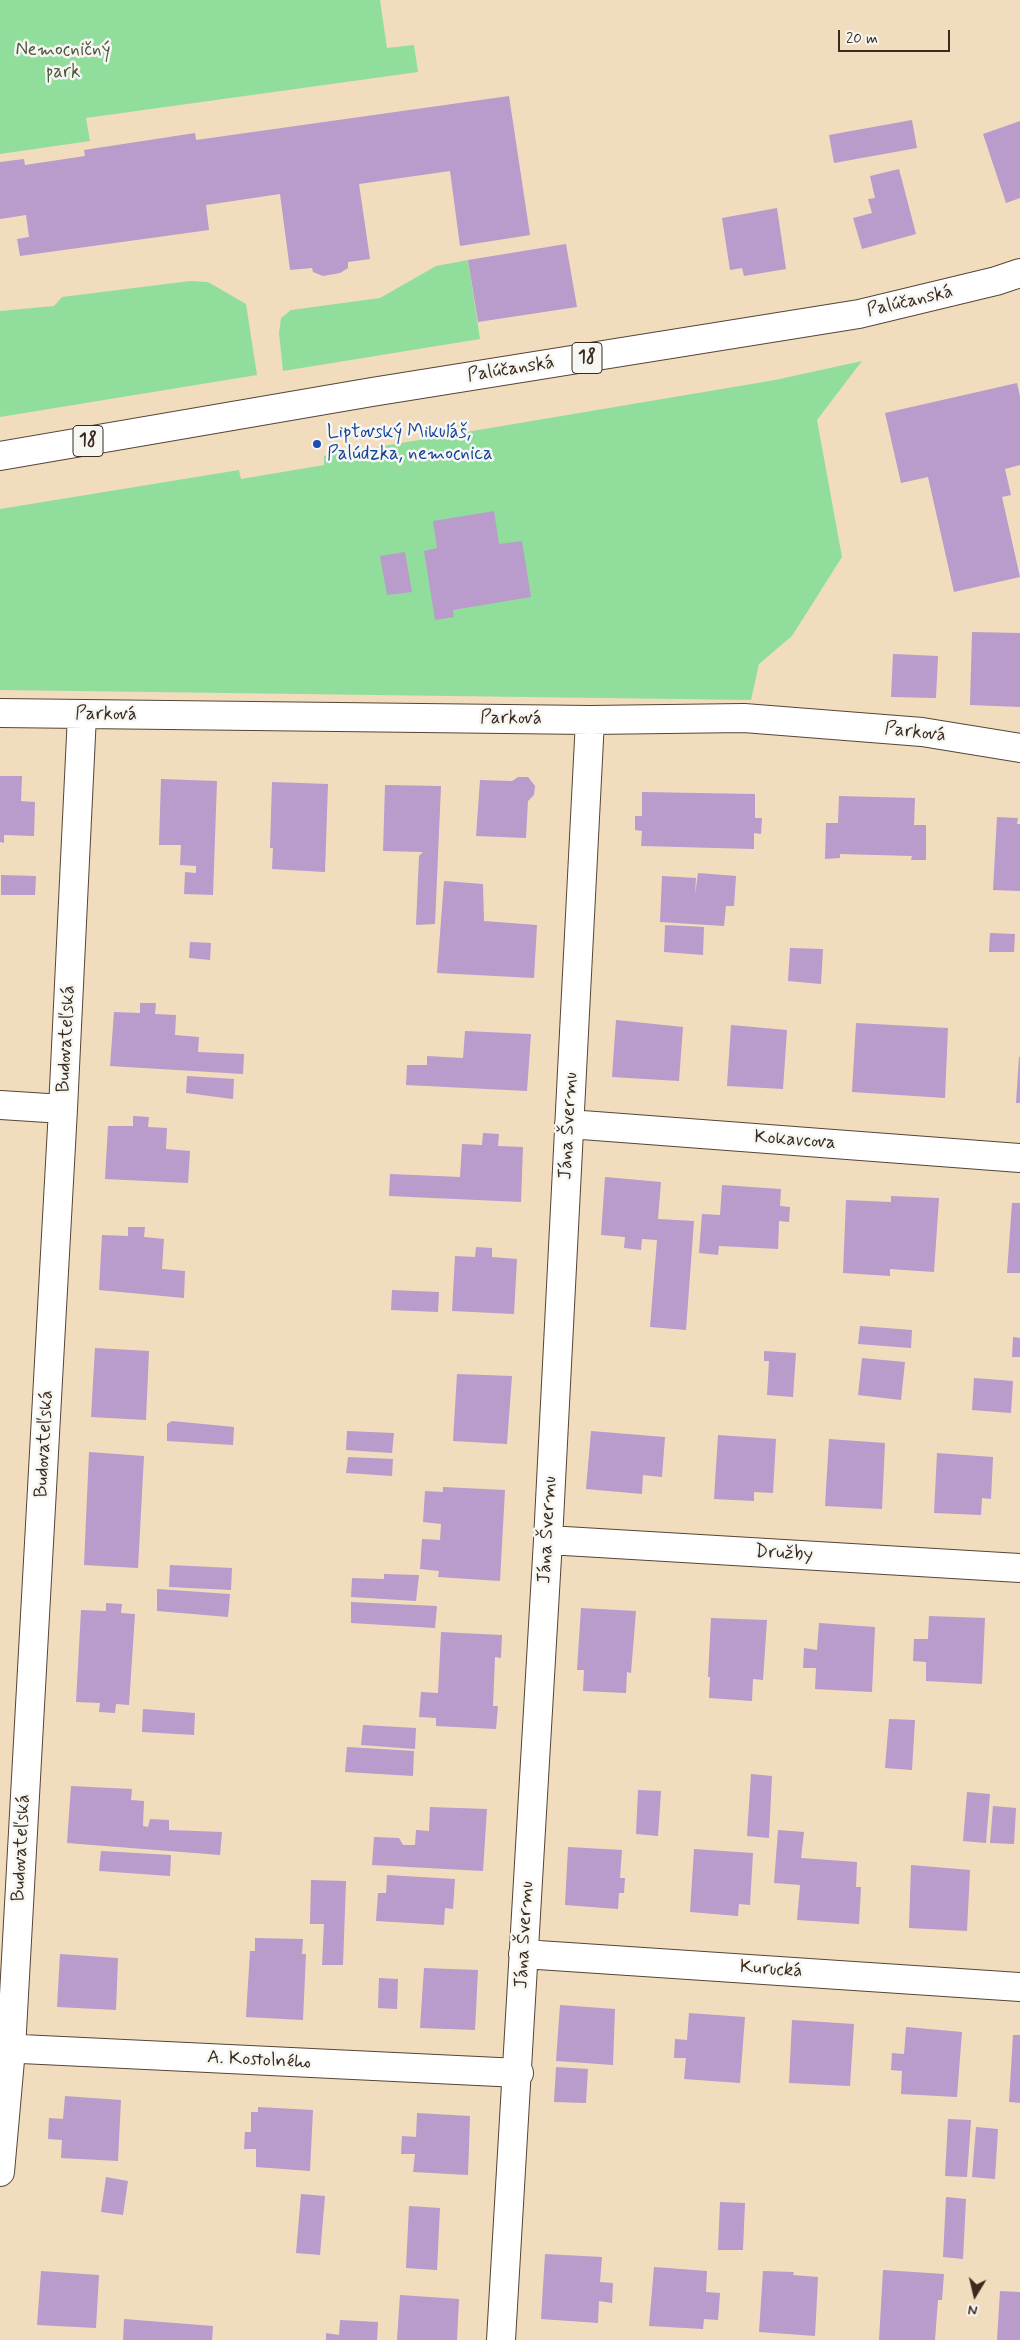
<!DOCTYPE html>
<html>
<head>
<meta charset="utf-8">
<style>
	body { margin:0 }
	#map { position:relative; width:1020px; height:2340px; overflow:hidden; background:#f2dcbe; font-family:Mynerve,sans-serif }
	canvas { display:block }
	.north { position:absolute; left:950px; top:2270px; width:50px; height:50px; -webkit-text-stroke:4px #f6f6f2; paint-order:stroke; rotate:189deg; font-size:14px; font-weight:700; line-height:20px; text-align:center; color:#3b2a1e }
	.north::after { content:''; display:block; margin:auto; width:18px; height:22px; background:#3b2a1e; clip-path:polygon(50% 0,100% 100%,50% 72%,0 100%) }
	.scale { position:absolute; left:838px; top:30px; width:112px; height:22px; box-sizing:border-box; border:2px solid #3b2a1e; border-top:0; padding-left:6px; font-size:15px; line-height:18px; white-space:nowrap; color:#3b2a1e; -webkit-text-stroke:4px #f6f6f2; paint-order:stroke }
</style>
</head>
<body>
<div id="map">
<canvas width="1020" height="2340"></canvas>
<div class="north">N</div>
<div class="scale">20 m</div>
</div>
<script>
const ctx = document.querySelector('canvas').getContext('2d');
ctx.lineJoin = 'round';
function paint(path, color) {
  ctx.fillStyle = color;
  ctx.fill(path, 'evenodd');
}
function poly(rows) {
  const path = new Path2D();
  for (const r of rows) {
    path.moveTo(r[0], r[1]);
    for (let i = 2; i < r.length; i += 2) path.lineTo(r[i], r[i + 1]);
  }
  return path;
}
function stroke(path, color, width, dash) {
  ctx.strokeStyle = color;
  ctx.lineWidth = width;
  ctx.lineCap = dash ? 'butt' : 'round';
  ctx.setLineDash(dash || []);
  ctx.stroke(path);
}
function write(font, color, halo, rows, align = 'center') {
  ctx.font = font + ' Mynerve,sans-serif';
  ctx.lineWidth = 5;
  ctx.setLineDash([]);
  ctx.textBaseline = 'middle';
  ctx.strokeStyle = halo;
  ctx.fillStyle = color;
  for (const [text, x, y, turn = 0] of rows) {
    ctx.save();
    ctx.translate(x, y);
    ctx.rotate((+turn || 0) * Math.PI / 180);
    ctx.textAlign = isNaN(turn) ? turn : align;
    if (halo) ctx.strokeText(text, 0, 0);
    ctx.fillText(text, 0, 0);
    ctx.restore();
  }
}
const green = poly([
	[0,0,380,0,387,48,414,45,418,72,86,118,90,141,0,154],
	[468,260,480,339,283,371,279,333,281,318,291,310,380,298,436,266],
	[190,281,208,282,246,304,257,375,0,417,0,311,54,306,62,297],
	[862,361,817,420,842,557,792,636,759,664,751,700,0,690,0,509,239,470,241,479,324,465,324,456,775,380]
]);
const building = poly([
	[509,96,530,235,460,246,450,171,359,184,370,259,348,262,348,268,340,273,323,276,313,272,312,268,290,270,280,194,206,205,209,230,20,256,17,239,29,237,26,215,0,219,0,162,24,159,25,165,85,156,84,150,195,133,196,140],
	[912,120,917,148,834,163,829,135],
	[1020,121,1020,198,1006,203,983,134],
	[899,169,916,234,862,249,853,218,872,213,868,199,875,198,870,176],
	[777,208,786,269,744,276,742,268,730,270,722,218],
	[566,244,577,307,478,322,468,260],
	[1017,383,1020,396,1020,465,1005,469,1011,495,1002,497,1020,577,954,592,928,477,901,483,885,413],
	[494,511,499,544,522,541,531,597,453,610,454,617,435,620,424,551,437,548,433,521],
	[405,552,412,592,387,595,380,556],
	[972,632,1020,633,1020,707,970,705],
	[893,654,938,656,936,698,891,697],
	[0,776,22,776,21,801,35,802,34,836,4,835,4,843,0,842],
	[518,777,528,777,535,786,534,795,528,801,526,838,476,836,480,780,512,781],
	[161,779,217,781,213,895,184,894,185,872,196,873,196,866,180,865,181,845,159,845],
	[272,782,328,784,325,872,272,869,273,848,270,848],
	[385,785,441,786,435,924,416,925,419,856,423,852,383,851],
	[642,792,755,794,755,818,762,818,761,834,754,833,754,849,641,846,642,831,635,830,635,816,642,816],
	[839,796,915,798,914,825,926,825,926,860,911,860,912,856,840,854,840,858,825,859,826,823,838,823],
	[997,817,1018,818,1017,824,1020,824,1020,891,993,890],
	[698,873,736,876,734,906,726,906,724,926,660,922,662,876,696,878,695,895],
	[1,875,36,876,35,895,1,895],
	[444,881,483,884,484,921,537,925,534,978,437,973],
	[665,925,704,927,703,955,664,952],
	[990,933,1015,934,1014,952,989,952],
	[190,942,211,943,210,960,189,958],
	[790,948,823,949,821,984,788,981],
	[140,1003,156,1003,155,1014,176,1015,175,1035,199,1037,198,1052,244,1054,243,1074,110,1066,114,1012,140,1013],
	[616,1020,683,1027,679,1081,612,1077],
	[856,1023,948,1028,945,1098,852,1092],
	[731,1025,787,1030,783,1089,727,1086],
	[465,1031,531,1034,527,1091,406,1085,407,1065,427,1065,427,1056,463,1058],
	[1019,1057,1020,1057,1020,1103,1016,1103],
	[187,1076,234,1079,233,1099,186,1093],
	[133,1116,149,1117,148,1127,167,1128,166,1149,190,1151,188,1183,105,1179,108,1126,133,1126],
	[483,1133,499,1134,498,1146,523,1147,521,1202,389,1196,390,1174,460,1177,462,1144,482,1145],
	[605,1177,661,1182,658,1219,694,1221,686,1330,650,1327,657,1240,642,1239,641,1250,624,1248,625,1237,601,1235],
	[722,1185,781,1189,780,1206,790,1207,789,1222,779,1221,778,1249,719,1246,718,1255,699,1253,702,1214,720,1215],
	[891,1196,939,1198,934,1272,890,1269,890,1276,843,1273,846,1200,891,1202],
	[1012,1203,1020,1203,1020,1273,1007,1273],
	[128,1227,145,1227,144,1237,164,1239,162,1269,185,1271,184,1298,99,1290,102,1235,128,1236],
	[476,1247,492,1248,492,1257,517,1259,514,1314,452,1311,455,1256,475,1257],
	[392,1290,439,1292,438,1312,391,1310],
	[860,1326,912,1330,911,1348,858,1344],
	[1013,1337,1020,1338,1020,1357,1012,1357],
	[95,1348,149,1351,146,1420,91,1417],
	[764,1351,796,1353,793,1397,767,1395,769,1361,764,1361],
	[862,1358,905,1362,901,1400,858,1395],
	[457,1374,512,1376,507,1444,453,1441],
	[974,1378,1013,1381,1011,1413,972,1410],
	[172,1421,234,1427,233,1445,167,1441,167,1424],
	[347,1431,394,1433,392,1453,346,1450],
	[591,1431,665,1437,662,1477,643,1475,642,1494,586,1489],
	[718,1435,776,1439,773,1493,754,1492,754,1501,714,1499],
	[829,1439,885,1443,882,1509,825,1506],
	[89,1452,144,1456,138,1568,84,1565],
	[937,1453,993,1457,991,1499,982,1498,981,1515,934,1513],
	[348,1457,393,1459,392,1476,346,1473],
	[443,1487,505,1490,500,1581,438,1577,439,1571,420,1569,422,1539,440,1540,441,1524,423,1522,425,1491,443,1492],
	[170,1565,232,1568,231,1590,169,1587],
	[384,1574,419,1575,416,1601,351,1597,352,1578,384,1579],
	[157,1589,230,1594,228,1617,157,1611],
	[351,1602,437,1606,435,1628,351,1623],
	[106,1603,122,1604,121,1613,135,1614,129,1705,116,1704,115,1713,99,1712,100,1703,76,1702,81,1610,106,1611],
	[581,1608,636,1611,631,1673,627,1672,626,1693,583,1691,584,1670,577,1670],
	[929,1616,985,1618,982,1684,926,1681,926,1662,913,1661,914,1639,928,1639],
	[711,1618,767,1620,763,1680,753,1679,752,1701,709,1698,710,1677,708,1677],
	[819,1623,875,1627,872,1692,815,1689,816,1668,803,1668,804,1648,817,1650],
	[441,1632,502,1635,501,1658,495,1657,493,1706,498,1706,496,1729,436,1726,436,1718,419,1717,421,1692,438,1693],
	[143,1709,195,1713,194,1735,142,1732],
	[889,1719,915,1720,912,1770,885,1768],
	[363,1725,416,1728,415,1749,361,1745],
	[347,1747,414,1751,413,1776,345,1772],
	[751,1774,772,1776,769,1838,747,1836],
	[71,1786,132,1789,131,1800,144,1801,143,1826,148,1827,150,1819,169,1820,169,1830,222,1832,220,1855,67,1843],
	[638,1790,661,1791,658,1836,636,1834],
	[967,1792,990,1794,986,1843,963,1841],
	[993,1806,1016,1808,1014,1844,990,1843],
	[430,1807,487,1809,483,1871,372,1865,374,1837,399,1838,403,1845,415,1845,416,1830,429,1831],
	[778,1830,804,1832,801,1858,857,1862,856,1887,861,1887,859,1924,797,1920,800,1885,774,1883],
	[568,1847,622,1850,620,1878,625,1878,624,1893,619,1893,618,1909,565,1905],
	[694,1849,753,1853,750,1905,739,1904,738,1916,690,1912],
	[101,1851,171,1855,170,1876,99,1871],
	[911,1865,970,1870,967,1931,909,1928],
	[387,1875,455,1879,453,1909,445,1908,444,1925,376,1921,378,1893,386,1893],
	[311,1880,346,1881,343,1965,322,1965,324,1924,310,1924],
	[255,1938,303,1939,302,1954,306,1954,303,2020,246,2017,250,1951,255,1951],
	[60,1954,118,1958,116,2010,57,2007],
	[424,1968,478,1970,475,2030,420,2028],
	[379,1978,398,1979,397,2009,378,2008],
	[560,2005,615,2009,613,2065,556,2061],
	[689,2013,745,2017,740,2083,684,2079,686,2058,674,2058,675,2039,687,2040],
	[792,2020,854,2024,850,2086,789,2083],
	[906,2027,962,2032,957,2097,901,2094,902,2071,891,2070,892,2053,904,2054],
	[1013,2035,1020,2035,1020,2103,1009,2102],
	[556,2067,588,2069,586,2103,554,2102],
	[65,2096,121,2100,118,2161,61,2158,62,2140,48,2139,49,2118,63,2119],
	[258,2107,313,2110,310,2171,256,2167,256,2149,244,2149,245,2132,251,2132,251,2112,258,2112],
	[417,2113,470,2116,468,2175,413,2172,415,2154,401,2154,402,2136,416,2137],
	[948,2119,971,2120,967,2177,945,2176],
	[976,2127,998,2129,995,2179,972,2177],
	[106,2177,128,2181,123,2215,101,2212],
	[301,2194,325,2196,320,2255,296,2253],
	[946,2197,966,2199,963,2259,943,2257],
	[720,2202,745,2203,743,2250,718,2250],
	[409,2206,440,2208,437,2270,406,2268],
	[545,2254,602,2257,600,2282,613,2283,612,2303,599,2301,598,2323,541,2319],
	[654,2267,707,2271,706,2292,720,2293,718,2320,704,2319,703,2329,649,2326],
	[883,2270,944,2274,942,2300,938,2300,935,2340,879,2340],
	[41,2271,99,2275,96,2328,37,2325],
	[763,2271,794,2272,793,2275,818,2277,815,2336,759,2332],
	[1000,2291,1020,2292,1020,2340,997,2340],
	[400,2295,459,2299,457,2340,397,2340],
	[124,2319,213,2326,212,2340,123,2340],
	[340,2320,378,2322,377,2340,326,2340,326,2333,339,2335]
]);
const minor = poly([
	[0,713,590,720,744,718,922,732,1020,748],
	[0,1105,63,1109],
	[569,1124,1020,1158],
	[548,1540,1020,1568],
	[523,1954,1020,1987],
	[0,2048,519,2073],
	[0,2172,11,2049,63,1109,82,715],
	[501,2340,548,1540,590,720]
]);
const primary = poly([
	[0,456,372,392,859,314,996,281,1020,273]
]);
const markers = [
	[317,444,5,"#1a4fb4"]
];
const shields = [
	[587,358,30],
	[88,441,30]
];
const shieldNames = [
	["18",587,358],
	["18",88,441]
];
const parkNames = [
	["Nemocničný",63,51],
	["park",63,73]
];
const streetNames = [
	["Palúčanská",910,302,-13],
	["Palúčanská",511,370,-9],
	["Parková",106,715,1],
	["Parková",511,719,1],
	["Parková",915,733,7],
	["Budovateľská",67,1039,-87],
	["Jána Švermu",569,1126,-87],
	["Kokavcova",795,1141,4],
	["Budovateľská",45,1444,-87],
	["Jána Švermu",548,1530,-87],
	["Družby",784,1554,3],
	["Budovateľská",22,1848,-87],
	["Jána Švermu",525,1935,-87],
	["Kurucká",771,1970,4],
	["A. Kostolného",259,2061,3]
];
const transitNames = [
	["Liptovský Mikuláš,",327,433],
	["Palúdzka, nemocnica",327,455]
];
paint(green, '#91de9c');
paint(building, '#b99bcc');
stroke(minor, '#564536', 30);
stroke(primary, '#564536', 30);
stroke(minor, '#fff', 28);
stroke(primary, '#fff', 28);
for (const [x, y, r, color] of markers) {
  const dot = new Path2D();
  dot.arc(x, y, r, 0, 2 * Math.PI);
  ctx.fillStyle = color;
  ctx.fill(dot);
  stroke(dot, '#f6f6f2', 2);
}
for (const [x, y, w] of shields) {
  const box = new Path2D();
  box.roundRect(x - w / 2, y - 15.5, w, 31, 4);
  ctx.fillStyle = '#f6f6f2';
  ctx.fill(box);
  stroke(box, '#3b2a1e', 1);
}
write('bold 18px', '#3b2a1e', null, shieldNames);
write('19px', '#50573e', '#f6f6f2', parkNames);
write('19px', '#3b2a1e', '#f6f6f2', streetNames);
write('19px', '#164399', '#f6f6f2', transitNames, 'left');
</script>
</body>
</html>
